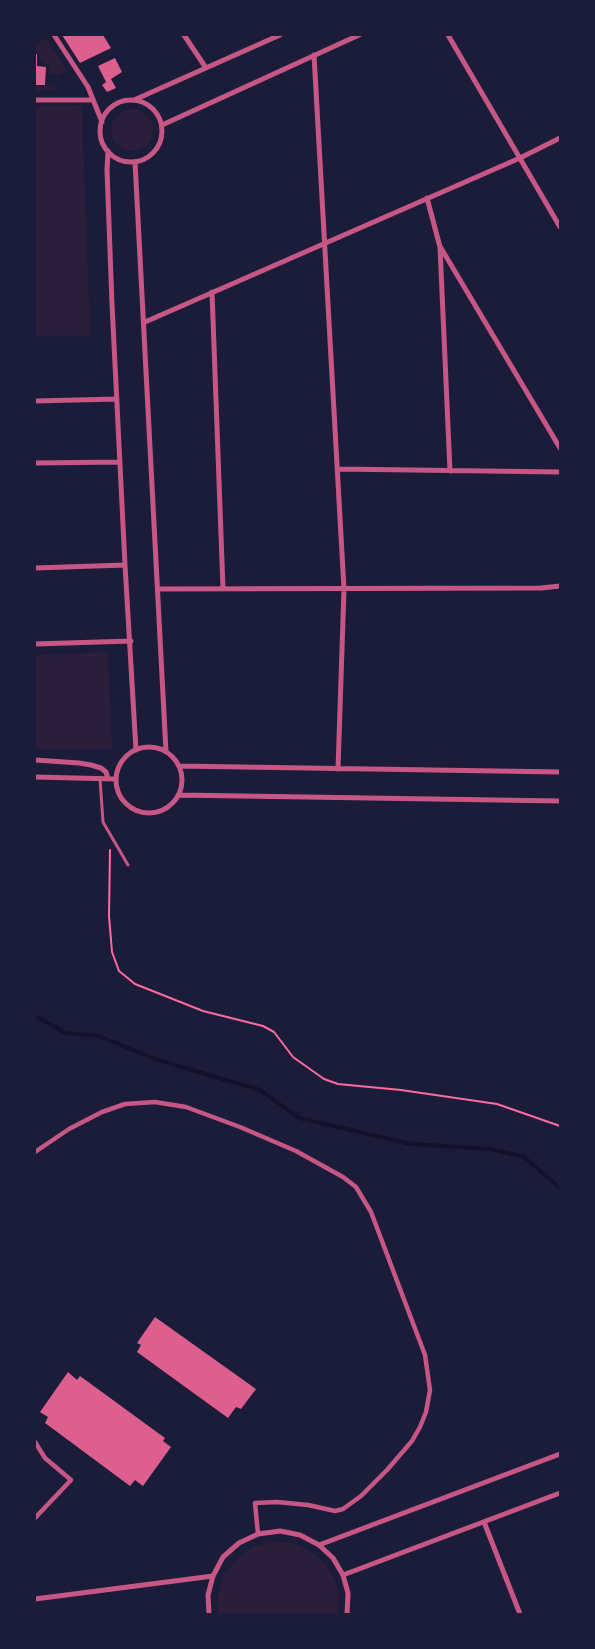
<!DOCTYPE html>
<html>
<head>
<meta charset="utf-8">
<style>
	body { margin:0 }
	#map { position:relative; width:595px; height:1649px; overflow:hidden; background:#1b1b3a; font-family:"Nunito Sans",sans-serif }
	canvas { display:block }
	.frame { position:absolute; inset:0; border:36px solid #1b1b3a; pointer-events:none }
</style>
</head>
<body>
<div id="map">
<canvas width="595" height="1649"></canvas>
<div class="frame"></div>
</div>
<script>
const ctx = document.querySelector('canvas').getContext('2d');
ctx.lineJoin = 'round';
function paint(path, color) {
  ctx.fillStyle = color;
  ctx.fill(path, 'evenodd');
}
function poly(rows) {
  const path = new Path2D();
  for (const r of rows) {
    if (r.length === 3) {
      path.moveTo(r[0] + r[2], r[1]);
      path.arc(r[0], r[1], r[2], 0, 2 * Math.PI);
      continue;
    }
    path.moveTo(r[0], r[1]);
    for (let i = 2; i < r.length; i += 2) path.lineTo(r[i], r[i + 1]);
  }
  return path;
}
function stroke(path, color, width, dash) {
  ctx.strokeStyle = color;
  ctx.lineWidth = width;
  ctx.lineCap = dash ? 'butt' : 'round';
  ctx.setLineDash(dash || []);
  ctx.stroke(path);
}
const green = poly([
	[46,39,66,70,64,74,61,73,59,76,48,73,51,64,44,64,41,61,39,55,35,52,35,43],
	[56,84,55,90,35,91,35,86,47,86],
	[82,105,90,336,35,336,35,106],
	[132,130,21],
	[108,652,112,749,35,749,35,655],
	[272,1542,292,1543,310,1551,325,1563,335,1580,339,1599,337,1614,218,1614,218,1595,224,1575,237,1558,253,1547]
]);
const stream = poly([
	[35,1016,66,1033,99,1036,158,1060,260,1090,299,1118,411,1144,490,1149,524,1157,560,1188]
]);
const building = poly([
	[62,35,103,35,111,48,80,63],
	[35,54,37,54,37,66,46,67,45,85,35,85],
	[115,58,122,72,111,79,116,88,107,92,102,85,106,82,98,66],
	[155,1317,256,1389,241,1409,236,1407,228,1418,137,1352,141,1345,137,1343],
	[68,1372,77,1380,80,1376,165,1438,163,1441,171,1447,143,1486,135,1480,130,1486,45,1423,48,1417,40,1412]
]);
const path = poly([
	[110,850,109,916,112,952,119,971,135,984,203,1011,263,1026,274,1032,293,1057,324,1079,338,1084,401,1090,497,1104,560,1126]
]);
const service = poly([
	[100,779,103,822,128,865]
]);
const pedestrian = poly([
	[35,1152,69,1129,102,1112,125,1104,155,1102,186,1107,240,1127,296,1151,343,1177,356,1187,371,1212,425,1355,430,1390,426,1412,420,1427,412,1441,387,1470,361,1496,343,1509,335,1511,308,1505,277,1502,255,1503,258,1534],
	[35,1442,45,1458,71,1480,35,1518]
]);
const minor = poly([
	[54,35,88,87,102,122],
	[184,35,206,68],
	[448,35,560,227],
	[314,55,344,589,338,769],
	[35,100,93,100],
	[134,100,280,35],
	[131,131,31],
	[162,125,359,35],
	[108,151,107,170,112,304,125,565,136,750],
	[135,162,166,752],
	[427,198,440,247,450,471],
	[441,248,560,448],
	[212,292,223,589],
	[145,322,520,158,560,138],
	[35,401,117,399],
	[35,463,120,462],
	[338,469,560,472],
	[35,568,125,565],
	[158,589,541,588,560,586],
	[35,644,131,641],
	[149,780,33],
	[35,760,79,763,91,765,101,768,106,772,108,779],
	[179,766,560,772],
	[35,777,116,779],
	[178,795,560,801],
	[484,1522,520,1614],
	[319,1545,560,1454],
	[343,1575,560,1493],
	[35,1599,213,1576],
	[209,1614,208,1595,213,1576,223,1557,239,1543,258,1534,280,1531,300,1535,319,1545,333,1558,343,1575,348,1593,347,1614]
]);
paint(green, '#2a1e3b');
stroke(stream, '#12122b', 4);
paint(building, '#dd5f8e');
stroke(path, '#ff6b9d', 2);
stroke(service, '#c65784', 3);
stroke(pedestrian, '#c65784', 4.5);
stroke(minor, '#c65784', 5);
</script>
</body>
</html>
